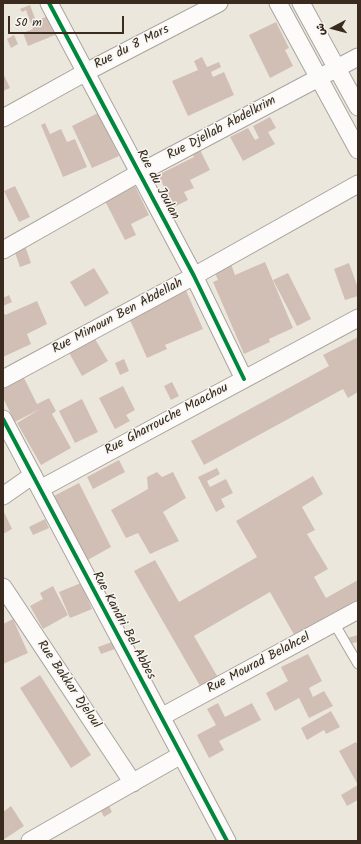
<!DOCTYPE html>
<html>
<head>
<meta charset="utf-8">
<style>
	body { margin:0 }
	#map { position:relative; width:361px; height:844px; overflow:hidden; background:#ece7dd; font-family:Kalam,"Playpen Sans Arabic",sans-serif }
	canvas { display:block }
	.frame { position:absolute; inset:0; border:4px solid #3b2a1e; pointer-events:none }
	.north { position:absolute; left:313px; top:8px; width:40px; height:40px; -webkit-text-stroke:3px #f6f6f2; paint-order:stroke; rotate:264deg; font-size:11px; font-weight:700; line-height:16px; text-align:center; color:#3b2a1e }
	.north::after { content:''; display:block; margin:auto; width:14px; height:18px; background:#3b2a1e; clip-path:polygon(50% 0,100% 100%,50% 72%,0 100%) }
	.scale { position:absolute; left:8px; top:16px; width:116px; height:18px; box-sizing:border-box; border:2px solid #3b2a1e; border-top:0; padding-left:5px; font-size:12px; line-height:14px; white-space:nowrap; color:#3b2a1e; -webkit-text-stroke:3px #f6f6f2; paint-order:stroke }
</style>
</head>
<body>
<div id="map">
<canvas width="361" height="844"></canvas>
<div class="frame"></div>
<div class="north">ش</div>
<div class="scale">50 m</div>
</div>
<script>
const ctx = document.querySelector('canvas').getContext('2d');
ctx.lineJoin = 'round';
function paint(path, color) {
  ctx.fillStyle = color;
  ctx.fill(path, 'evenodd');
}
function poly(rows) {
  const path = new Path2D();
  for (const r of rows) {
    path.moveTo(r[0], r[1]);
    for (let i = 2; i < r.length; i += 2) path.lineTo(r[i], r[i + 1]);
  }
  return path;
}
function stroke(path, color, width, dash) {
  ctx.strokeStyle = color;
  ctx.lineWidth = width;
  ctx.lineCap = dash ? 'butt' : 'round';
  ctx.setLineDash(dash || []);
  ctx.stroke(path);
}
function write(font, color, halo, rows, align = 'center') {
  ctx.font = font + ' Kalam,sans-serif';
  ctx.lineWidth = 3;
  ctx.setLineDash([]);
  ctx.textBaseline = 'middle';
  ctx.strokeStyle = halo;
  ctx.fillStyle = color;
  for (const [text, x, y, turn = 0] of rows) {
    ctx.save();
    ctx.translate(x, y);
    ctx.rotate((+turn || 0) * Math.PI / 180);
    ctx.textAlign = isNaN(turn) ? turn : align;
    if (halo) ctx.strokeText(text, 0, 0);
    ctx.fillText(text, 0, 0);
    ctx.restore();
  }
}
const building = poly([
	[30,5,36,21,48,16,55,35,28,46,23,33,33,29,26,10,22,12,20,9],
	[276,22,289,48,285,50,293,66,270,78,249,35],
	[14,35,18,44,11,48,7,39],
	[202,57,207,67,219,62,221,67,211,72,213,77,224,72,234,95,188,116,172,81,198,70,194,61],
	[3,73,10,88,3,91],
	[98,113,119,156,92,168,72,126],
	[270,117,276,128,268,132,275,144,243,161,230,137,248,128,255,140,259,138,253,126],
	[45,123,50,134,61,129,67,142,75,139,87,167,63,177,41,125],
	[197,144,210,170,190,180,194,188,184,192,188,200,170,209,167,202,171,200,158,175,194,157,189,148],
	[15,186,30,217,19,222,4,191],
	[135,186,149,215,131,224,136,235,125,240,105,201],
	[23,240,31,263,20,267,12,244],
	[265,262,293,328,269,339,270,342,244,354,213,282,218,280,214,271,231,264,235,275],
	[349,263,358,288,358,296,345,300,334,269],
	[94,268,109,293,85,307,70,282],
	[288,273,311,319,297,326,273,280],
	[184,286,203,329,165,345,167,349,147,358,126,311],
	[9,295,12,302,3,306,3,298],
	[37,301,47,324,27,334,31,344,3,357,3,310,5,315],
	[358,337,358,392,348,398,343,389,204,465,191,441,329,366,323,355],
	[95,339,108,361,82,376,67,349,76,343,79,348],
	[124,359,129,371,120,375,115,363],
	[22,374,37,404,49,398,56,411,52,414,71,448,41,465,17,423,40,409,15,422,3,398,3,384],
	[172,382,179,396,171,400,164,386],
	[123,386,135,410,126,415,130,421,115,429,99,398],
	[82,399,98,432,75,443,59,411],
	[119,460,125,472,93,489,87,477],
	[217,468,220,474,207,481,210,487,226,479,233,493,221,499,225,507,216,512,198,477],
	[157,472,162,477,173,472,186,498,163,512,179,541,150,554,138,533,126,538,111,510,148,489,147,477],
	[313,476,323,494,302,507,315,530,307,534,328,569,314,577,326,598,358,580,358,605,297,640,270,592,194,636,220,681,203,691,134,571,155,560,179,602,257,557,236,521],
	[79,483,111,547,84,562,50,498],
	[3,510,12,529,3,534],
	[45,519,49,528,33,535,29,527],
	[81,583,92,609,70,618,59,592],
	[53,586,68,615,43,629,30,606,43,599,40,593],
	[13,619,28,653,3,664,3,624],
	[358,635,358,642,349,644,347,638],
	[112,642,115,649,101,654,98,647],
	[308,654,322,681,309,688,313,697,324,691,333,706,309,718,299,698,275,711,266,693,288,681,281,667],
	[40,675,91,755,71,768,20,688],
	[218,703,225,717,252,703,261,720,219,741,224,750,209,758,197,735,216,725,207,709],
	[331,711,340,727,326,734,324,730,307,740,301,728],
	[356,742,358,745,358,785,339,751],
	[358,785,358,800,347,806,341,795],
	[11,806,24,826,3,840,3,812],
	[109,806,112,812,104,817,101,811]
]);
const service = poly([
	[334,623,358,664]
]);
const minor = poly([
	[49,3,194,276,244,379],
	[278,3,358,150],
	[301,3,358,107],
	[3,118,86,72,219,3],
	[3,250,139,173,358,57],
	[3,379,194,276,358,184],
	[3,419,227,841],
	[40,489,358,318],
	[3,496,33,475],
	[3,587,133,783],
	[161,717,358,610],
	[30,841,181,755]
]);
const cycleway = poly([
	[49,3,194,276,244,379],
	[3,419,227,841]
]);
const streetNames = [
	["Rue du 8 Mars",132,48,-27],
	["Rue Djellab Abdelkrim",222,129,-28],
	["Rue du Joulan",157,185,62],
	["Rue Mimoun Ben Abdellah",118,317,-28],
	["Rue Gharrouche Maachou",167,420,-28],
	["Rue Kandri Bel Abbes",123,626,62],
	["Rue Mourad Belahcel",259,664,-28],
	["Rue Bakkar Djeloul",68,685,56]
];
paint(building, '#d1bfb5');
stroke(service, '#a9a49d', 11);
stroke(minor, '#a9a49d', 19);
stroke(service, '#fcfbfa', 9);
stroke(minor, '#fcfbfa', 17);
stroke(cycleway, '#00873e', 4);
write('13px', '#3b2a1e', '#f6f6f2', streetNames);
</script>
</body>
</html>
